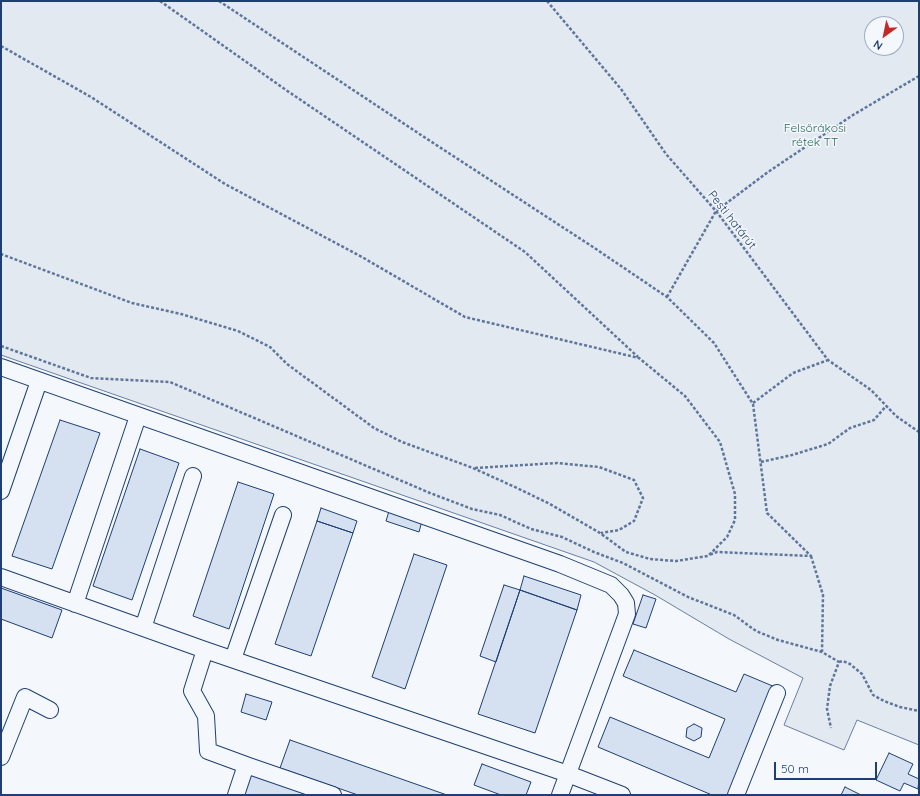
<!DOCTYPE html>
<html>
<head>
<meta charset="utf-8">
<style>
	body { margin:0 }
	#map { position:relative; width:920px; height:796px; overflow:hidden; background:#f4f7fb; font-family:Quicksand,sans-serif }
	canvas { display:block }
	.frame { position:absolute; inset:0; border:2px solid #1d3f73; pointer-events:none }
	.north { position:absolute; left:864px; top:16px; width:40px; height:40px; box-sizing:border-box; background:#f4f7fb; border:1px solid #9eadc5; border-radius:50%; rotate:213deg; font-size:11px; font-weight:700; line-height:16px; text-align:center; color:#1d3f73 }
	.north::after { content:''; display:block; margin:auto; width:14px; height:18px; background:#c62828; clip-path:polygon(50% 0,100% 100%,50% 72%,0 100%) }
	.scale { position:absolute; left:774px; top:762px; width:103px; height:18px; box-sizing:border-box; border:2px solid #1d3f73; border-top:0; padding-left:5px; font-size:12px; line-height:14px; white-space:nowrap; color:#1d3f73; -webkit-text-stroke:3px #f4f7fb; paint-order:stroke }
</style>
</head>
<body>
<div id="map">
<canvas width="920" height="796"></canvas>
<div class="frame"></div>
<div class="north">N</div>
<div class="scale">50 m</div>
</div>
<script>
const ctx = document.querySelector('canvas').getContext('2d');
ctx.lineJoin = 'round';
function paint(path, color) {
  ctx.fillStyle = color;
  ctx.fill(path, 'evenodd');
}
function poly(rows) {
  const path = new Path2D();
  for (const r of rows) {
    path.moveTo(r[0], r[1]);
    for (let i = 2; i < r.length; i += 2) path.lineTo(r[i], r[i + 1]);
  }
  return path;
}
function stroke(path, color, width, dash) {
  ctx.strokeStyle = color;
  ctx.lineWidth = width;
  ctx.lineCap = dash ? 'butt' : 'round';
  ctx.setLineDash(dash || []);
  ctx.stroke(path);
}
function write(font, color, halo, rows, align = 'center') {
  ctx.font = font + ' Quicksand,sans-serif';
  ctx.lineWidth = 3;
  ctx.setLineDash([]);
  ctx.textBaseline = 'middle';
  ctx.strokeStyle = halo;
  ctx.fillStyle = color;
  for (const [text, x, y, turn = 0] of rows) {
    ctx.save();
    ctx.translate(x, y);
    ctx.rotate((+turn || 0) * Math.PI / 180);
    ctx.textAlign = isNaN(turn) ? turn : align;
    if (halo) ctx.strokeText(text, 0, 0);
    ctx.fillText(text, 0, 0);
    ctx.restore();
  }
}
const green = poly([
	[1,1,919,1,919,745,857,720,844,750,784,725,803,678,729,639,655,595,594,562,1,355,1,1],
	[872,24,896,24,896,48,872,48,872,24]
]);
const building = poly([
	[60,420,100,433,52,569,12,556,60,420],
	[140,449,179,463,132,600,93,586,140,449],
	[238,482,274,494,229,629,193,616,238,482],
	[321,508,357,521,353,533,317,521,321,508],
	[389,511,422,521,419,532,386,521,389,511],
	[317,521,353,533,311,656,275,644,317,521],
	[414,554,447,565,405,689,372,677,414,554],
	[524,576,581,595,577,610,520,590,524,576],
	[504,585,520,590,496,662,480,656,504,585],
	[1,588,62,610,52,638,1,619,1,588],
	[520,590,577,610,535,733,478,714,520,590],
	[643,595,656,599,646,628,633,624,643,595],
	[634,650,736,692,744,674,775,687,730,795,712,795,598,747,610,717,709,758,725,719,623,676,634,650],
	[246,694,272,702,266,720,241,712,246,694],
	[694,724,702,728,701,737,694,741,686,737,687,728,694,724],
	[290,740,447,795,358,795,280,768,290,740],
	[889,753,913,764,908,774,919,779,918,789,904,783,900,791,876,780,889,753],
	[482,764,531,782,526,795,501,795,474,785,482,764],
	[250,774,310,795,243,795,250,774],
	[845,787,861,795,841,795,845,787]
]);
const path = poly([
	[160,1,286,90,525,252,638,357],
	[219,1,421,135,593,247,667,297,714,343,753,404,767,513,811,556,717,552,709,555],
	[547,1,621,89,666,154,716,211,828,360,871,390,896,416,919,432],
	[1,46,91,97,225,184,362,257,465,317,639,358,685,396,720,442,735,494,735,520,727,537,708,556,676,561,650,559,626,552,600,533,550,504,517,488,473,468,402,442,374,428,287,364,270,347,238,331,181,314,132,303,1,254],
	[667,297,716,211,768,172,853,115,919,76],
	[1,346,91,378,170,382,430,493,472,509,500,515,531,529,562,537,594,552,623,563,688,597,734,615,756,631,778,640,822,652,839,662,830,686,827,709,831,728],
	[753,403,793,373,828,360],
	[761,462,792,455,828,444,850,428,874,420,886,406],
	[475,468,557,463,599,467,634,480,643,498,634,521,619,530,601,533],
	[811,556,823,595,822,652],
	[839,662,843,661,850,664,862,674,873,695,884,701,900,707,919,711]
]);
const minor = poly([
	[1,367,560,564,611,585,621,595,626,603,627,614,560,795],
	[1,491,39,381],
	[1,577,205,650,568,774,622,795],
	[75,604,138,416],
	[143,628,193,476],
	[205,650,192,691,206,716,208,751,246,765,236,795],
	[233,659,283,515],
	[1,757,25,697,50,710],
	[246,765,333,795],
	[736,795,777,693]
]);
const parkNames = [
	["Felsőrákosi",815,128],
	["rétek TT",815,142]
];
const streetNames = [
	["Pesti határút",732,220,52]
];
paint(green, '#e3e9f0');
stroke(green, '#687fa3', 1);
paint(building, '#d5e0f0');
stroke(building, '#1d3f73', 1);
stroke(minor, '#1d3f73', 18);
stroke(path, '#5e769c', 2.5, [3, 2]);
stroke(minor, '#f4f7fb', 16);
write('12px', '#2c6c60', '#f4f7fb', parkNames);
write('12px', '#1d3f73', '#f4f7fb', streetNames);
</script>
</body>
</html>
